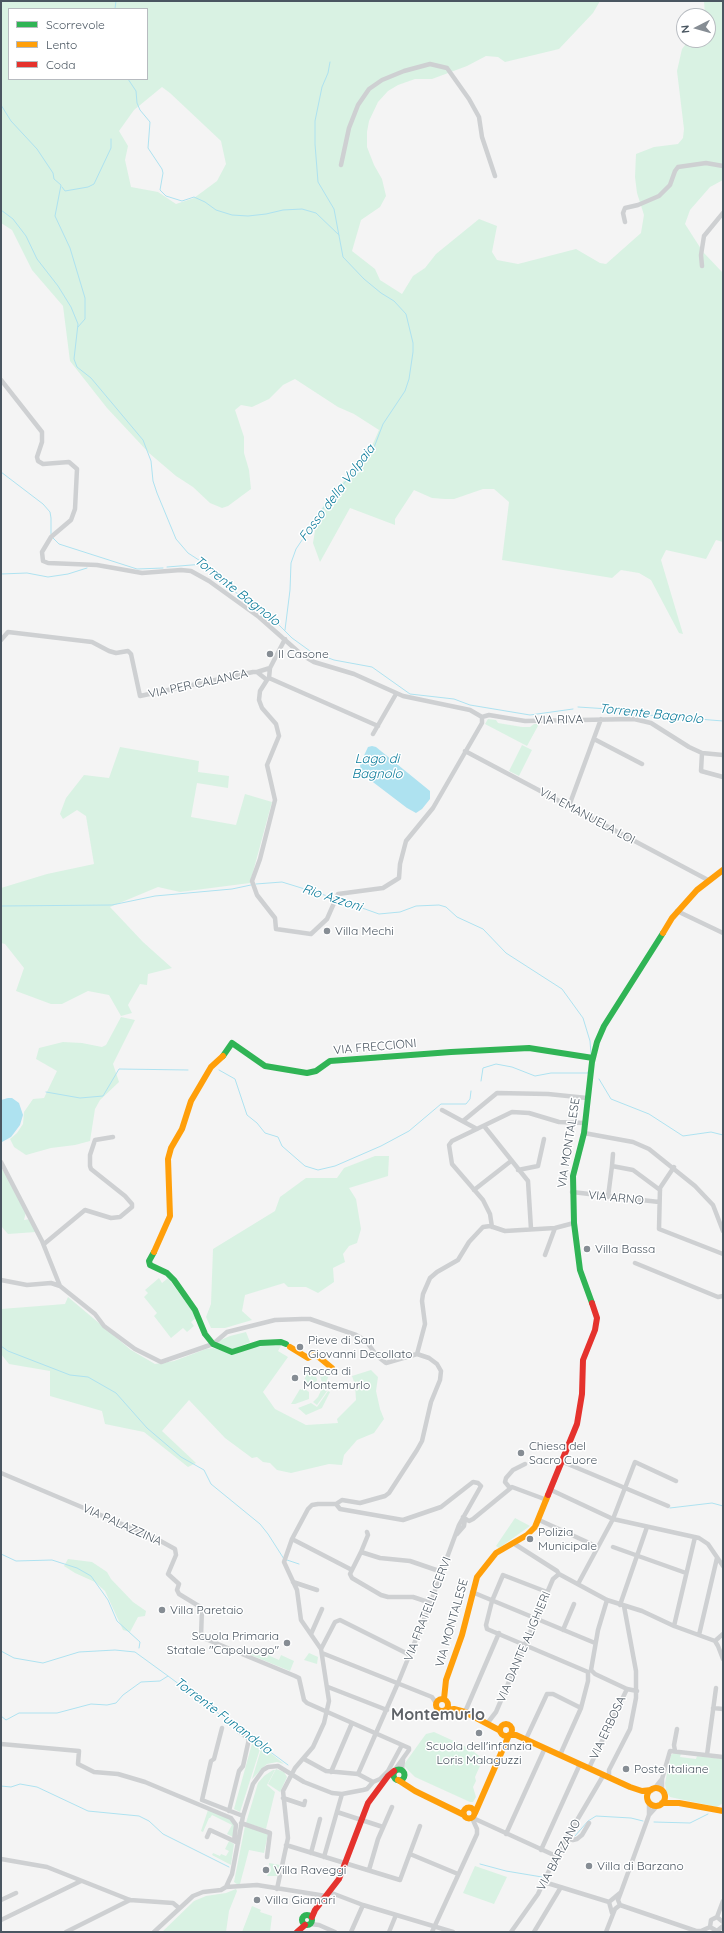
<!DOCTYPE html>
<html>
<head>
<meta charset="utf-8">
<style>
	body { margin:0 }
	#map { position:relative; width:724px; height:1933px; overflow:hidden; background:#f4f4f4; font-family:Quicksand,sans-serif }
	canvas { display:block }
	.frame { position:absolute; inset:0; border:2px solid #4a5661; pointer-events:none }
	.legend { position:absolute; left:8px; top:8px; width:140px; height:72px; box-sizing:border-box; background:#fff; border:1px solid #b7bbc0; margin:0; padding:5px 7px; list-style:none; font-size:12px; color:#4a5661 }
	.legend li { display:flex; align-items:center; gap:8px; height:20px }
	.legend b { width:20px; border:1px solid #b7bbc0 }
	.north { position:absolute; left:676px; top:8px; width:40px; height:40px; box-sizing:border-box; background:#fff; border:1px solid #b7bbc0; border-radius:50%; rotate:264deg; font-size:11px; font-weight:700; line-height:16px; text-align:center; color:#4a5661 }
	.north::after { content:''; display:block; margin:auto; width:14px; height:18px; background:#868d94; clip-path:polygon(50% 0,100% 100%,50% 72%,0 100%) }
</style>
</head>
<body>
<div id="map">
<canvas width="724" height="1933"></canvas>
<div class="frame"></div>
<ul class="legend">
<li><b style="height:5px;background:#30b455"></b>Scorrevole</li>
<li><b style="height:5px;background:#ff9f0a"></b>Lento</li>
<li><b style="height:5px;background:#e5322d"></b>Coda</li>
</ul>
<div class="north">N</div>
</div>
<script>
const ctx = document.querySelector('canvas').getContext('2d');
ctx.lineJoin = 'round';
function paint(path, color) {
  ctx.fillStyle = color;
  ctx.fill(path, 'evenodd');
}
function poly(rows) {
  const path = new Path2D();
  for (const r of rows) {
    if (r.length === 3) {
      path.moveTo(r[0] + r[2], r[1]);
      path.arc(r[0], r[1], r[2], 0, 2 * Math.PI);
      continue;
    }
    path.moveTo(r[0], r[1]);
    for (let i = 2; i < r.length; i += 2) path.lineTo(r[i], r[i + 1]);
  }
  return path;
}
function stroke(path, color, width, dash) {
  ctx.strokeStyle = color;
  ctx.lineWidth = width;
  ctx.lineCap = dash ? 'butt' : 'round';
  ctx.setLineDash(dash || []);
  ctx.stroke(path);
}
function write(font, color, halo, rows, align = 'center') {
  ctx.font = font + ' Quicksand,sans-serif';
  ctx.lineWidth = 3;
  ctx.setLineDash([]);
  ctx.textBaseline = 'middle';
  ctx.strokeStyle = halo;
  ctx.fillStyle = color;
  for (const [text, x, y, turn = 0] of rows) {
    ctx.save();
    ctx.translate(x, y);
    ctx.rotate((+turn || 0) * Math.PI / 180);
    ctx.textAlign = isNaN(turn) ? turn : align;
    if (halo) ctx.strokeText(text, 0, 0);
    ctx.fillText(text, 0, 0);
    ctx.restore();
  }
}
const green = poly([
	[1,1,600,1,593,13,559,49,505,62,498,57,486,56,467,66,432,79,415,79,398,85,388,91,378,102,369,121,367,132,367,147,374,165,382,179,386,196,380,207,361,220,352,251,375,269,380,280,402,294,413,276,425,268,436,254,479,219,497,226,492,252,497,260,518,264,576,249,600,263,606,264,641,233,644,215,637,193,635,177,636,154,654,147,678,144,683,138,684,129,677,71,682,49,689,40,708,40,708,16,705,16,704,1,723,1,723,180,710,187,690,210,685,224,703,252,723,273,723,542,716,540,706,559,666,550,661,560,683,634,679,633,651,580,639,573,621,570,612,578,502,560,509,502,494,489,483,489,454,499,445,499,432,498,414,490,395,519,395,525,350,508,320,562,313,543,318,513,358,463,368,455,379,430,354,414,338,407,295,379,283,385,269,399,252,407,241,405,235,410,244,437,244,453,249,470,251,489,228,506,222,508,210,503,193,487,176,476,149,453,107,408,70,361,63,306,32,270,12,230,1,223],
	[9,9,147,9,147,79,9,79],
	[162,87,170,93,221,141,226,164,217,181,194,198,176,204,158,192,131,187,125,160,128,146,119,131,134,110],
	[488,719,496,720,498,723,522,727,530,727,534,724,539,724,527,746,485,724],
	[522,745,532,750,519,776,509,771],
	[120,747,199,761,198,772,229,776,228,788,197,783,191,817,236,825,245,794,272,802,250,883,180,892,158,887,110,907,143,942,172,968,148,974,147,985,140,984,128,1005,132,1013,121,1016,109,995,88,991,62,1004,51,1004,16,991,24,968,5,944,1,943,1,888,47,874,94,864,86,816,77,810,63,819,60,814,66,798,84,775,109,778],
	[121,1017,135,1020,113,1064,119,1082,100,1100,95,1109,90,1141,75,1145,51,1148,26,1155,14,1147,10,1139,17,1133,23,1124,24,1112,33,1099,44,1098,57,1071,36,1059,39,1048,63,1042,82,1043,102,1047,106,1045],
	[375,1156,389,1156,388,1176,349,1188,356,1199,361,1229,357,1243,349,1246,343,1254,345,1262,333,1268,334,1282,318,1293,306,1287,288,1287,284,1283,245,1295,242,1311,252,1320,225,1328,211,1328,206,1317,211,1304,213,1249,275,1211,280,1197,306,1178,337,1178,344,1168],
	[1,1169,3,1170,26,1212,24,1220,30,1219,36,1232,8,1234,1,1226],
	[159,1278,162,1283,168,1278,197,1317,191,1322,194,1326,187,1332,183,1328,171,1338,154,1316,157,1313,144,1297,148,1293,145,1290],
	[68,1297,131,1350,155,1364,174,1361,206,1349,213,1348,233,1354,254,1347,282,1344,278,1351,288,1357,263,1392,275,1409,306,1425,338,1423,337,1419,356,1400,355,1385,352,1376,371,1370,378,1377,376,1391,380,1409,384,1419,374,1433,357,1440,344,1455,342,1465,329,1464,291,1473,277,1470,270,1463,263,1462,257,1457,252,1458,225,1438,189,1400,162,1431,196,1463,188,1467,144,1432,105,1424,102,1411,50,1396,50,1371,9,1364,1,1354,1,1309,65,1304],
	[246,1332,250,1342,231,1350,216,1342,230,1336],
	[326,1369,330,1373,323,1389,327,1391,317,1405,313,1402,318,1397,323,1386,320,1376],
	[309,1370,314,1373,317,1379,316,1384,312,1387,304,1385,305,1383,303,1382],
	[303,1388,309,1392,309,1399,295,1404,291,1404,300,1389,302,1390],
	[328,1391,330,1392,322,1408,306,1415,298,1408,311,1403,317,1407],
	[515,1518,530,1526,499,1548,496,1546],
	[68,1559,92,1562,107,1572,111,1579,133,1602,146,1611,145,1616,138,1617,130,1632,123,1630,105,1591,95,1582,75,1573,64,1566],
	[271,1649,273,1650,270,1656,279,1660,281,1655,294,1661,290,1671,248,1654,250,1651,267,1658],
	[309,1653,318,1657,317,1664,304,1660],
	[434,1732,469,1748,483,1759,475,1777,476,1781,473,1787,476,1797,473,1802,470,1802,415,1777,405,1767,405,1763,423,1738,426,1734],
	[253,1740,261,1746,240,1812,234,1809],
	[262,1746,284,1764,277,1762,267,1764,252,1779],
	[674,1753,681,1754,680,1757,696,1759,697,1756,723,1759,723,1803,717,1807,670,1797,666,1791,665,1783,671,1755],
	[276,1769,284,1772,287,1777,280,1792,268,1784],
	[273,1770,275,1770,267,1785,275,1792,266,1829,246,1823,258,1783,264,1776],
	[208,1810,232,1819,234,1825,233,1837,227,1834,232,1825,212,1815,210,1818,209,1818,203,1832,201,1831],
	[245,1826,268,1834,264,1853,249,1850,240,1884,238,1885,234,1882],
	[229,1841,234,1844,231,1865,212,1855,213,1853,220,1856,221,1854,226,1856,229,1851,225,1849],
	[269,1863,280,1865,278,1876,267,1876,271,1867,269,1865],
	[475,1866,507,1877,494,1904,463,1893],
	[236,1889,237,1891,229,1911,226,1932,162,1932,194,1901,206,1896,226,1893],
	[252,1906,261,1910,260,1912,272,1916,270,1932,242,1932]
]);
const water = poly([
	[372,746,376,747,430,791,430,799,422,809,416,813,407,808,361,773,360,764,368,747],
	[8,1098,12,1098,19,1103,23,1115,20,1125,11,1137,2,1142,1,1100]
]);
const stream = poly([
	[115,9,116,1],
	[128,79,136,91,137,103,140,110,150,122,148,148,162,169,163,173,160,190,166,196,182,201,194,197,205,202,216,210,232,215,248,216,266,214,283,210,302,209,316,213,339,235],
	[1,105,11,121,37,149,53,173,54,179,61,185,55,216,70,248,85,298,85,319,78,327],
	[62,187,65,191,88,187,94,184,111,148,111,139],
	[1,210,13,219,26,236,37,259,58,286,71,307,78,324,74,359,77,367,91,378,143,440,151,461,153,481,157,493,176,539,188,553,205,564,241,597,269,615,292,638,310,651,334,660,372,667,410,694,454,699,470,705,530,715,573,709],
	[1,472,43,504,50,512,51,518,51,534],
	[53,538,59,544,137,569,163,568],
	[167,567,204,564],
	[1,574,27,573,48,577,68,574,87,568],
	[285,630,290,590,291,563,296,549,327,503,373,450,383,424,405,391,409,379,413,352,413,343,406,314,394,301,381,293,364,279,343,257,334,209,318,182,315,144,315,121,322,87,328,73,330,62],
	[578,707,609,709,635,714,723,721],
	[256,884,282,882,334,898],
	[337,899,379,914,400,912,416,906,439,905,446,907,457,917,483,929,506,953,562,989,583,1018,590,1041,591,1054],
	[1,906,112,905,155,896,232,889,251,885],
	[219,1070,235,1079,247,1115,257,1123,265,1133,278,1137,282,1146,305,1166,318,1170,335,1166,381,1146,409,1131,441,1104,466,1104,470,1099,471,1091],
	[599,1079,611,1099,649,1114,683,1136,711,1132,723,1135],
	[481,1081,483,1068,496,1064,512,1067,535,1076,551,1073,588,1073,588,1072],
	[46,1092,80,1098,103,1096,119,1069,188,1070],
	[1,1346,8,1351,70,1375,88,1377,116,1393,147,1428,181,1457,204,1470,211,1484,260,1524,268,1534,284,1559],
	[670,1508,712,1503,723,1506],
	[1,1554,16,1561,52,1560,77,1568,91,1576,108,1600,117,1621,140,1642,139,1648],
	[287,1560,299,1564],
	[1,1651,14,1658,43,1663,79,1652,115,1650,135,1652,168,1676],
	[1,1716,6,1720,19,1713,57,1713,91,1704,107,1705,116,1703,123,1695,141,1682,160,1681,168,1676,288,1765],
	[1,1786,11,1787,20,1784,37,1787,88,1811,139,1816,149,1821,163,1834,229,1867],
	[654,1822,690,1823,708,1814],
	[575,1836,588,1821,596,1816,631,1818,643,1821],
	[480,1864,506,1871,542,1877]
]);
const street = poly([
	[341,165,349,128,358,105,369,89,382,80,404,71,430,64,447,68,469,99,479,117,482,137,495,176],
	[625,222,623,213,625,208,638,205,659,196,670,185,675,171,678,167,706,163,723,166],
	[702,266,701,255,704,236,723,213],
	[1,380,42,432,42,442,37,457,38,461,43,464,69,462,77,469,75,509,71,520,51,537,42,552,43,561,48,563,97,565,142,573,181,570,191,571,209,581,259,617,302,655,314,662,354,674,403,696,470,710,482,717],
	[285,639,270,668,269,678,267,680,260,691,259,700,262,708,276,724,279,736,267,765,275,800,260,859,252,881,257,895,275,918,276,929,311,934,327,919,338,894,383,888,399,878,400,864,406,841,433,808,482,723,482,717],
	[1,640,8,632,92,642,109,651,116,653,128,651,131,654,140,696,253,672,257,672,267,680],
	[257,672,270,668],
	[269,678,378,726],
	[482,717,489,715,525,721,634,719,651,723,689,747,702,753,723,755],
	[373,734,396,694],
	[594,739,642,764],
	[465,751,708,880],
	[702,753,701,771,723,777],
	[569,806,601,719],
	[677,911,723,933],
	[442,1110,477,1129],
	[463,1121,497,1093,548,1094,587,1098],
	[484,1126,528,1181,531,1229],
	[584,1133,633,1142,649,1149,695,1186,713,1205,723,1231],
	[1,1162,42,1241,60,1286],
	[612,1166,613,1154],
	[674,1167,660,1188,659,1229,723,1254],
	[518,1170,538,1166,544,1139],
	[474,1190,511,1161],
	[572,1192,659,1202],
	[608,1197,612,1166,633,1170,660,1190],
	[492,1227,490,1214,483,1200,452,1164,449,1145,452,1141,512,1112,529,1113,559,1122,585,1123],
	[44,1244,85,1210,111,1218,120,1217,132,1207,132,1204,125,1196,91,1169,90,1166,90,1155,95,1140,113,1137],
	[545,1255,555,1228],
	[635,1263,718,1297,723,1296],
	[1,1280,27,1285,51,1283,60,1286,95,1314,104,1326,135,1349,161,1362,213,1344,227,1332,275,1320,302,1319,310,1319,356,1335,366,1341,377,1356,386,1363,417,1354,429,1358,437,1364,441,1371,440,1380,431,1402,422,1441,417,1450,389,1493,385,1496,360,1503,342,1500,336,1504],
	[417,1354,425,1324,422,1301,423,1294,430,1278,437,1272,458,1260,469,1242,483,1227,490,1226,505,1231,555,1228,574,1223],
	[563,1462,668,1506],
	[1,1473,155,1538,175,1549,176,1555,168,1574,179,1584,177,1590,179,1594,202,1608,201,1637,295,1676,299,1678,304,1700,307,1703,409,1748,409,1750,394,1771],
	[510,1488,505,1482,506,1478,513,1470,525,1464],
	[551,1490,613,1519,699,1538,708,1544,723,1566],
	[336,1504,340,1509,403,1520,441,1507,473,1482,478,1483,481,1486,459,1525,427,1612,398,1683,358,1774],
	[463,1517,469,1521,473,1519,512,1487,547,1500],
	[539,1520,598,1547],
	[457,1534,464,1526,465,1519],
	[292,1539,352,1570],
	[513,1543,557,1571,559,1574,607,1600,642,1611,674,1626,715,1641,718,1646,723,1659],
	[613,1547,686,1573],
	[361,1552,368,1535,367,1532],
	[293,1582,317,1590],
	[578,1584,613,1519,635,1462,676,1481],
	[472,1592,595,1643],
	[547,1592,503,1575,492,1601,486,1625,487,1629,588,1672,588,1681,581,1708,560,1755],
	[607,1600,598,1630,591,1670,595,1674,627,1689,637,1691],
	[431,1603,413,1597,388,1597,381,1595,352,1578,350,1574,361,1552,380,1558,410,1561,442,1572],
	[620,1605,647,1527],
	[674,1626,695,1537],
	[563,1630,574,1604],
	[311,1634,322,1609],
	[699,1635,717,1558],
	[715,1641,723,1634],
	[321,1649,335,1622,340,1620,410,1655],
	[322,1653,432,1697,436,1703],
	[328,1687,387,1710],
	[713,1708,723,1709],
	[465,1712,499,1633],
	[489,1721,496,1712,553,1579,559,1574],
	[222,1728,214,1759,211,1761,202,1800,243,1816],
	[526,1739,547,1694,553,1694,581,1708],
	[1,1744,79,1751,78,1764,94,1772,118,1774,145,1782,231,1818,236,1825,234,1841,238,1843],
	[675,1751,674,1745,677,1729],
	[707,1755,716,1688],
	[304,1759,326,1771,358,1774,373,1782],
	[589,1768,627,1689],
	[402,1770,403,1760],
	[331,1772,352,1723],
	[609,1776,609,1770,630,1729,636,1698,636,1671,624,1606],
	[654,1789,662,1779],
	[662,1791,662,1779,670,1751,723,1757],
	[283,1798,304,1805,305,1801],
	[229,1811,239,1771,243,1766,249,1739,239,1732],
	[337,1812,383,1827],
	[649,1815,658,1805],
	[473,1818,556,1856],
	[241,1823,270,1833,267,1857],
	[506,1834,545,1748],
	[207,1837,210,1830,234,1841],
	[567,1838,573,1840,577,1839,582,1835,589,1823],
	[286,1845,400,1880,420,1826],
	[541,1850,580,1764],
	[311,1853,320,1819],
	[410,1854,458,1874],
	[324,1857,342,1794],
	[1,1859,47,1867,130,1900,173,1903,179,1908],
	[369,1870,378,1839,392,1807],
	[544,1882,609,1902],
	[226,1887,232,1874,243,1816,253,1784,263,1770,268,1767,278,1766,304,1782,332,1793,342,1794,363,1790,367,1789,373,1782,380,1779,388,1771,402,1745],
	[277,1889,288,1838,283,1791,295,1768,313,1747,324,1723,329,1701,321,1649,301,1620,297,1590,284,1562,292,1539,308,1509,312,1505,318,1504,336,1504],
	[329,1892,363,1905,453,1932],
	[1,1900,16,1893],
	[620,1905,696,1931,701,1931,710,1927],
	[612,1913,609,1902,620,1893],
	[717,1917,711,1920,710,1927,717,1931,723,1926],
	[717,1917,723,1901],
	[717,1917,723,1922],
	[1,1920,81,1881],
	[310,1924,319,1925,335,1932],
	[66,1932,130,1900],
	[154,1932,193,1896,203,1892,221,1890,226,1887,257,1885,326,1896],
	[351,1932,363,1905],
	[389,1932,396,1915],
	[432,1932,477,1834,477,1829,472,1818],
	[511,1932,538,1894,556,1856,603,1776],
	[534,1932,561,1887],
	[606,1932,615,1909,620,1905,618,1900,621,1892,649,1815,649,1802]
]);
const fast = poly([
	[223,1056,232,1043,265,1066,307,1073,316,1071,330,1061,451,1052,529,1048,593,1058],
	[154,1252,149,1261,150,1265,167,1273,174,1280,195,1310,205,1334,213,1344,232,1352,260,1343,281,1342,286,1344],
	[592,1303,580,1270,574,1223,573,1176,584,1133,592,1062,597,1042,604,1026,663,933],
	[399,1775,5.5],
	[307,1920,5]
]);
const slow = poly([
	[663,933,672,918,697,890,723,870],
	[154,1252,170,1216,168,1159,171,1148,182,1129,191,1101,211,1067,223,1056],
	[290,1347,308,1358,315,1354,332,1368],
	[442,1705,6],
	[444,1699,446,1680,462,1635,477,1577,496,1553,527,1535,535,1527,548,1495],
	[446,1710,454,1709,465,1712,499,1730],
	[506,1730,6],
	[510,1735,516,1735,630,1787,642,1791,651,1790],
	[398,1780,415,1791,464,1815],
	[656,1797,9],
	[662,1803,679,1803,723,1811],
	[469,1813,5.5],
	[475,1813,509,1735]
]);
const jam = poly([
	[548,1495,577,1424,582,1394,583,1360,595,1330,597,1318,592,1303],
	[312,1917,315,1910,339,1879,368,1803,388,1776,394,1771],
	[297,1932,305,1925]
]);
const markers = [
	[270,654,4,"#868d94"],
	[327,931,4,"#868d94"],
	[587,1249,4,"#868d94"],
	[300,1347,4,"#868d94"],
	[295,1378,4,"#868d94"],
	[521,1453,4,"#868d94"],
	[530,1539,4,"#868d94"],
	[162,1610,4,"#868d94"],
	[287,1643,4,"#868d94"],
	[479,1733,4,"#868d94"],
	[626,1769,4,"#868d94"],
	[589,1866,4,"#868d94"],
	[266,1870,4,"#868d94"],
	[257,1900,4,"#868d94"]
];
const poiNames = [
	["Il Casone",278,654],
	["Villa Mechi",335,931],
	["Villa Bassa",595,1249],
	["Pieve di San",308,1340],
	["Giovanni Decollato",308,1354],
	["Rocca di",303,1371],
	["Montemurlo",303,1385],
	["Chiesa del",529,1446],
	["Sacro Cuore",529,1460],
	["Polizia",538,1532],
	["Municipale",538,1546],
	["Villa Paretaio",170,1610],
	["Scuola Primaria",279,1636,"right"],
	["Statale \"Capoluogo\"",279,1650,"right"],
	["Scuola dell'infanzia",479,1746,"center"],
	["Loris Malaguzzi",479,1760,"center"],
	["Poste Italiane",634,1769],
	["Villa di Barzano",597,1866],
	["Villa Raveggi",274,1870],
	["Villa Giamari",265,1900]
];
const streetNames = [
	["VIA PER CALANCA",198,684,-12],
	["VIA RIVA",559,720,-1],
	["VIA EMANUELA LOI",587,816,28],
	["VIA FRECCIONI",375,1047,-5],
	["VIA MONTALESE",569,1143,-81],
	["VIA ARNO",616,1198,6],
	["VIA PALAZZINA",122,1525,24],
	["VIA FRATELLI CERVI",428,1609,-69],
	["VIA MONTALESE",452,1623,-74],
	["VIA DANTE ALIGHIERI",524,1647,-67],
	["VIA ERBOSA",608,1728,-65],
	["VIA BARZANO",559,1855,-62]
];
const waterNames = [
	["Fosso della Volpaia",337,493,-53],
	["Torrente Bagnolo",237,591,38],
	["Torrente Bagnolo",651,714,6],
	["Lago di",377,759],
	["Bagnolo",377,774],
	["Rio Azzoni",332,898,18],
	["Torrente Funandola",223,1716,37]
];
const districtNames = [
	["Montemurlo",438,1715]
];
paint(green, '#d9f2e3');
paint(water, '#aee2f0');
stroke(stream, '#aee2f0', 1);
stroke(street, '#ced0d2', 4.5);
stroke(fast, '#30b455', 6);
stroke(slow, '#ff9f0a', 6);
stroke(jam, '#e5322d', 6);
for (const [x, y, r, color] of markers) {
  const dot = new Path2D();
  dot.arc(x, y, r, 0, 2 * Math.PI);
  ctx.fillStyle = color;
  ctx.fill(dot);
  stroke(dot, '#fff', 1.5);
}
write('12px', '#4a5661', '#fff', poiNames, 'left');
write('12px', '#4a5661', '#fff', streetNames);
write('italic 13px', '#0c7c9b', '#fff', waterNames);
write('bold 16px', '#5f6368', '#fff', districtNames);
</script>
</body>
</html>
